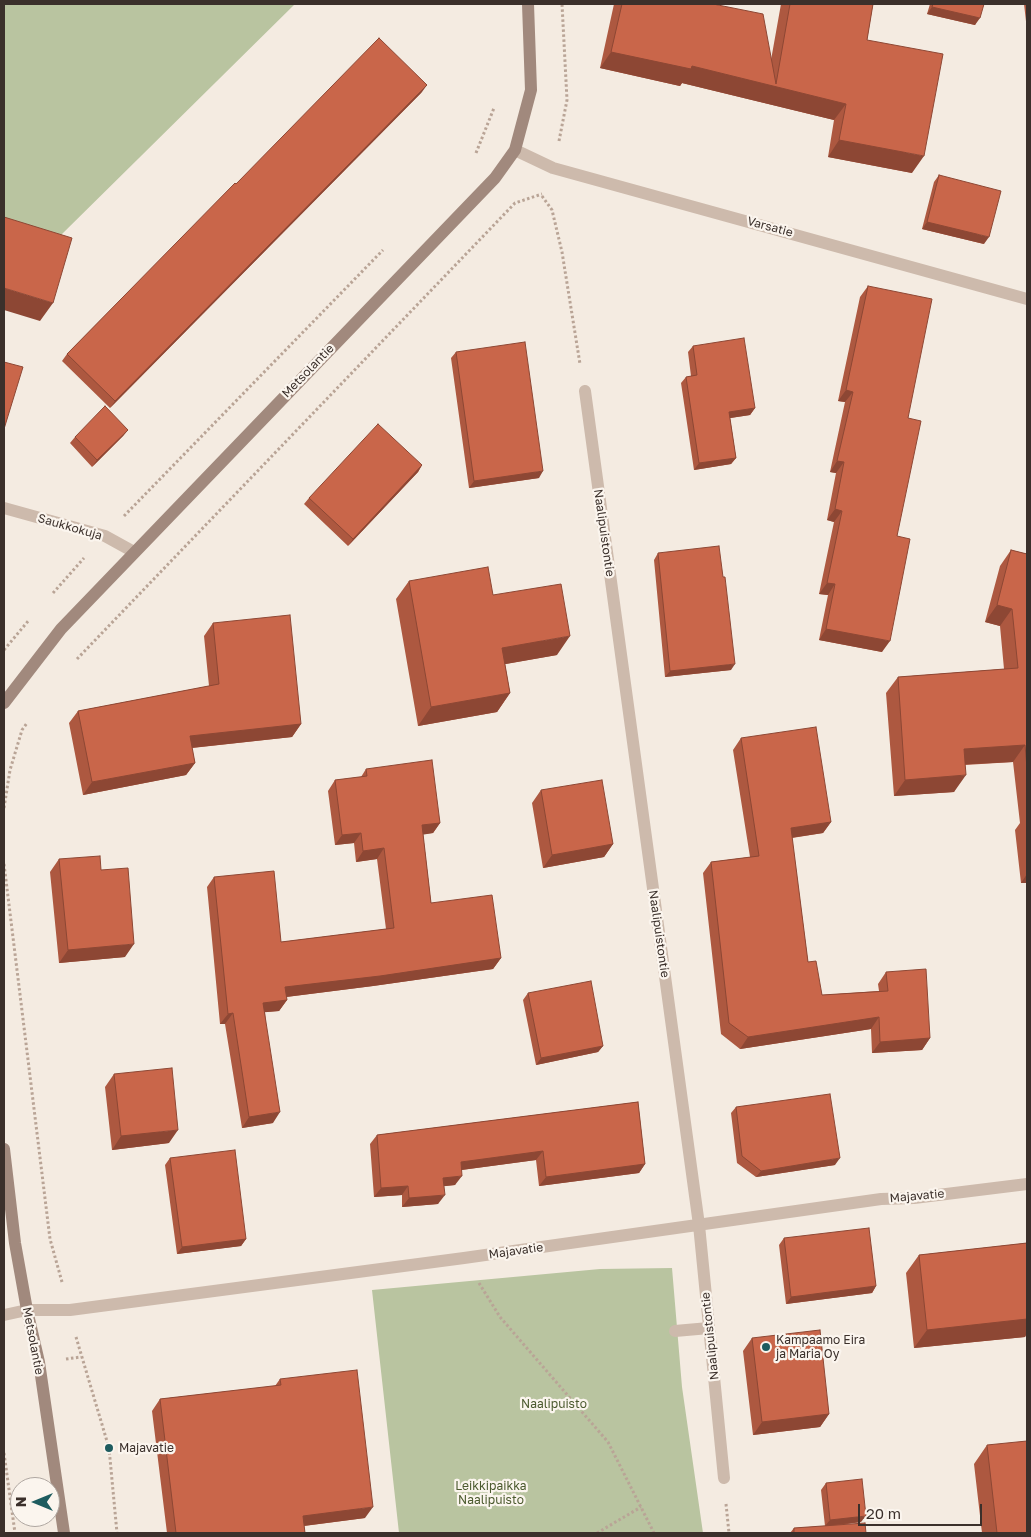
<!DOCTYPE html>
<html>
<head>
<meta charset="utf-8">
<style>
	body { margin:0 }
	#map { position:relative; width:1031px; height:1537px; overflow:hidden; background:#f4ebe1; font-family:"Golos Text",sans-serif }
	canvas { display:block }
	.frame { position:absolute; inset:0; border:5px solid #3b302b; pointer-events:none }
	.north { position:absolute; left:10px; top:1477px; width:50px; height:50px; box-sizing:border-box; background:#fbf5ee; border:1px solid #aea6a0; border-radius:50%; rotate:270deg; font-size:14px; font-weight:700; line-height:20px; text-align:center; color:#3b302b }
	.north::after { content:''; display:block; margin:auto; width:18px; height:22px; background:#1e5c5f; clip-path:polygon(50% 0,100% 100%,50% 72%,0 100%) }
	.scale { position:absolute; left:858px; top:1504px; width:124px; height:22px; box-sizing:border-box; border:2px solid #3b302b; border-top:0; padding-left:6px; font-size:15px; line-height:18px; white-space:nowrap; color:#3b302b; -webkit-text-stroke:4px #fbf5ee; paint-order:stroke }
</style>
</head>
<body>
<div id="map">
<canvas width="1031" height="1537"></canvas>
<div class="frame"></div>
<div class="north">N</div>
<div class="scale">20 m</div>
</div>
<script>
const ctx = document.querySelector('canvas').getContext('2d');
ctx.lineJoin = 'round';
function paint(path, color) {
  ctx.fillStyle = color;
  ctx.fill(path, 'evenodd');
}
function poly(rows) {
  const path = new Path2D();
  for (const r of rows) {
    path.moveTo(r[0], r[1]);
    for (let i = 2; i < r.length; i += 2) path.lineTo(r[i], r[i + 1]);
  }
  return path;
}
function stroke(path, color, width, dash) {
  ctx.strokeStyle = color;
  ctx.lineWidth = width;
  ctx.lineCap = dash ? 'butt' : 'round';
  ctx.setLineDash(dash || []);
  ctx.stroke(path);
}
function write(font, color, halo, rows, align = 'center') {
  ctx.font = font + ' "Golos Text",sans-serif';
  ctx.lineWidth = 4.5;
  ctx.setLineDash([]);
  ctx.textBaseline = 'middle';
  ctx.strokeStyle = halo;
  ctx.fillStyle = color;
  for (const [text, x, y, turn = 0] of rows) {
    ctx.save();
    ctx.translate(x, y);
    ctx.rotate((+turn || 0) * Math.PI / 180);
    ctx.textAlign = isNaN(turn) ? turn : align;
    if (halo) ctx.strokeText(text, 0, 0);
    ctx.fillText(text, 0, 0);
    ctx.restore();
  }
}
const green = poly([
	[4,4,295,4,61,235,4,219],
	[672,1268,682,1387,703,1533,399,1533,372,1290,600,1269]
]);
const path = poly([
	[559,141,567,100,562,4],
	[476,153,494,108],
	[542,196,552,210,562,252,580,364],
	[124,516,383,250],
	[53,593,84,558],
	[4,650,29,620],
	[77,659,515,203,542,194],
	[4,808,10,770,22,730,27,723],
	[4,864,50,1239,62,1282],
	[479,1283,500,1317,608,1442,654,1533],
	[76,1337,109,1448,117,1533],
	[66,1359,81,1357],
	[4,1453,15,1533],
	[726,1504,729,1533],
	[597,1533,641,1507]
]);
const lane = poly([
	[675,1331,709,1328]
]);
const street = poly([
	[515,150,553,168,1027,299],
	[585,391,699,1225,724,1478],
	[4,508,105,536,134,552],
	[4,1315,27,1310,70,1310,464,1258,881,1199,914,1198,1027,1184]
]);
const secondary = poly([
	[4,703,61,629,495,178,515,150,531,90,528,4],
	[4,1149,15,1243,27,1310,39,1362,64,1533]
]);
const wall = poly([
	[614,4,713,4,771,60,781,4,873,4,867,40,912,173,828,157,834,120,682,83,680,86,600,68],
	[930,4,984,4,975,25,927,14],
	[1024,4,1027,4,1027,30],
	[422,92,110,408,62,361,67,354,236,184],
	[939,175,984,244,922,229,934,182],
	[868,286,908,418,897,536,882,652,819,640,828,595,819,594,834,522,827,520,836,473,830,472,845,402,838,401,860,297],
	[693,346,755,408,750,415,730,418,736,458,731,464,694,470,681,383,686,377,691,376,688,352],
	[456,352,539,478,469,488,451,358],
	[128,430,123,436,92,467,70,443,75,437],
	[422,465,418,472,348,546,304,504,309,498],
	[1011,550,1027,554,1027,891,1026,883,1021,883,1015,830,1020,823,1013,762,965,765,954,792,894,796,886,693,898,677,1004,669,1000,626,985,622,1000,566],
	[658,553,731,670,665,677,654,560],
	[409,581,493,595,557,655,505,664,510,693,497,712,418,726,396,599],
	[213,623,301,724,292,737,192,748,195,763,186,775,83,795,69,723,78,711,209,686,204,636],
	[741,738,831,822,823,833,792,838,808,962,822,995,879,991,878,984,886,972,930,1038,922,1050,872,1053,871,1029,740,1049,721,1034,703,873,711,862,750,857,733,750],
	[366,769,440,823,433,833,423,834,431,903,501,958,493,969,373,986,286,997,287,1000,279,1011,265,1012,273,1123,242,1128,225,1024,220,1024,207,887,214,877,281,942,386,929,377,859,356,862,354,843,335,845,328,791,335,780,361,777],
	[541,790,613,844,604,857,543,868,532,803],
	[59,859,101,870,125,957,59,963,50,872],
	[528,993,603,1046,598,1052,536,1065,523,1000],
	[114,1074,169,1143,112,1150,105,1087],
	[638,1102,645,1164,639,1173,539,1186,536,1160,461,1170,455,1185,444,1186,438,1204,402,1207,402,1195,374,1197,370,1144,377,1135],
	[736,1107,835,1165,756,1177,737,1163,731,1113],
	[170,1158,246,1239,241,1246,177,1254,165,1165],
	[784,1238,876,1286,872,1293,786,1304,779,1245],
	[1027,1243,1027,1333,1025,1337,914,1348,906,1273,919,1255],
	[752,1338,829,1414,820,1427,753,1435,743,1351],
	[280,1379,365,1518,304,1526,305,1533,167,1533,152,1411,160,1399,275,1386],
	[987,1445,1027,1533,982,1533,974,1464],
	[826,1483,861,1522,841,1525,866,1533,790,1533,794,1528,825,1526,821,1490]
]);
const shadedWall = poly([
	[932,7,980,18,975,25,927,14],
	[611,52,692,66,846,104,834,120,682,83,680,86,600,68],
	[427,85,422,92,110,408,115,401],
	[839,140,924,156,912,173,828,157],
	[927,222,989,237,984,244,922,229],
	[4,288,53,303,40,321,4,310],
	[846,390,853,392,845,402,838,401],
	[755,408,750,415,724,419,729,412],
	[128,430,123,436,92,467,97,460],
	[736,458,731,464,694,470,699,463],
	[837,461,844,462,836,473,830,472],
	[422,465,418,472,348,546,353,539],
	[543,471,539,478,469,488,474,481],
	[835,509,842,511,834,522,827,520],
	[827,583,835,584,828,595,819,594],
	[997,605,1012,609,1000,626,985,622],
	[826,629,890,641,882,652,819,640],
	[570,636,557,655,489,667,502,648],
	[735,664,731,670,665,677,670,671],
	[510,693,497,712,418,726,431,707],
	[301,724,292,737,181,749,190,736],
	[1025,745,1013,762,952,765,964,749],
	[195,763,186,775,83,795,92,782],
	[966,775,954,792,894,796,905,780],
	[831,822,823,833,783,839,791,828],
	[440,823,433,833,415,836,422,825],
	[361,833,354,843,335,845,342,835],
	[613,844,604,857,543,868,552,855],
	[384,848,377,859,356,862,363,851],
	[1027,874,1027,881,1026,883,1021,883],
	[134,944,125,957,59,963,68,950],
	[501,958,493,969,373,986,278,998,285,987],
	[287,1000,279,1011,256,1013,263,1003],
	[233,1013,225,1024,220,1024,228,1014],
	[879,1017,871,1029,740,1049,748,1037],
	[930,1038,922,1050,872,1053,880,1042],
	[603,1046,598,1052,536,1065,541,1058],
	[280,1112,273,1123,242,1128,249,1117],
	[178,1130,169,1143,112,1150,121,1136],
	[543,1151,536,1160,454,1171,461,1162],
	[840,1158,835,1165,756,1177,761,1171],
	[645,1164,639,1173,539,1186,546,1177],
	[462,1176,455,1185,437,1187,443,1178],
	[408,1186,402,1195,374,1197,381,1188],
	[445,1195,438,1204,402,1207,409,1198],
	[246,1239,241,1246,177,1254,182,1247],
	[876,1286,872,1293,786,1304,791,1297],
	[1027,1319,1027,1333,1025,1337,914,1348,927,1330],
	[829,1414,820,1427,753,1435,762,1422],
	[373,1507,365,1518,295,1527,303,1516],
	[866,1516,861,1522,825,1526,830,1520]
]);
const building = poly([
	[622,4,713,4,763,14,776,84,790,4,873,4,867,40,943,54,924,156,839,140,846,104,692,66,691,69,611,52,622,4],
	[933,4,984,4,980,18,932,7,933,4],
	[379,38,427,85,115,401,67,354,235,183,236,184,379,38],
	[939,175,1001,191,989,237,927,222,939,175],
	[4,217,72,238,53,303,4,288,4,217],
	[868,286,932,299,908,418,921,421,897,536,910,539,890,641,826,629,835,584,827,583,842,511,835,509,844,462,837,461,853,392,846,390,868,286],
	[744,338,755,408,729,412,736,458,699,463,686,377,697,375,693,346,744,338],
	[525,342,543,471,474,481,456,352,525,342],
	[4,362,23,367,4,429,4,362],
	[105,406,128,430,97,460,75,437,105,406],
	[378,424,422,465,353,539,309,498,378,424],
	[719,546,723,577,725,577,735,664,670,671,658,553,719,546],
	[1011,550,1027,554,1027,768,1025,745,964,749,966,775,905,780,898,677,1018,668,1012,609,997,605,1011,550],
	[488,567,493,595,561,584,570,636,502,648,510,693,431,707,409,581,488,567],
	[290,615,301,724,190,736,195,763,92,782,78,711,219,684,213,623,290,615],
	[816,727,831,822,791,828,808,962,816,961,822,995,888,991,886,972,926,969,930,1038,880,1042,879,1017,748,1037,729,1023,711,862,759,856,741,738,816,727],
	[432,760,440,823,422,825,431,903,492,895,501,958,380,976,285,987,287,1000,263,1003,280,1112,249,1117,233,1013,228,1014,214,877,274,871,281,942,394,928,384,848,363,851,361,833,342,835,335,780,367,776,366,769,432,760],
	[602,780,613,844,552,855,541,790,602,780],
	[100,856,101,870,128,868,134,944,68,950,59,859,100,856],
	[591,981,603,1046,541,1058,528,993,591,981],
	[172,1068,178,1130,121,1136,114,1074,172,1068],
	[830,1094,840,1158,761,1171,742,1156,736,1107,830,1094],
	[638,1102,645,1164,546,1177,543,1151,461,1162,462,1176,443,1178,445,1195,409,1198,408,1186,381,1188,377,1135,638,1102],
	[235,1150,246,1239,182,1247,170,1158,235,1150],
	[869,1228,876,1286,791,1297,784,1238,869,1228],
	[1027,1243,1027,1319,927,1330,919,1255,1027,1243],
	[820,1330,829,1414,762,1422,752,1338,820,1330],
	[357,1370,373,1507,303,1516,305,1533,176,1533,160,1399,281,1385,280,1379,357,1370],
	[1027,1441,1027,1533,997,1533,987,1445,1027,1441],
	[862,1479,866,1516,830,1520,826,1483,862,1479],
	[865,1523,866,1533,794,1533,794,1528,865,1523]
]);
const markers = [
	[766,1347,5,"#1e5c5f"],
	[109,1448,5,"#1e5c5f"]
];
const streetNames = [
	["Varsatie",770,227,15],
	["Metsolantie",308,371,-46],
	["Saukkokuja",70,527,16],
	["Naalipuistontie",604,533,82],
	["Naalipuistontie",659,934,82],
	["Majavatie",917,1196,-5],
	["Majavatie",516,1251,-8],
	["Naalipuistontie",710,1336,-96],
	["Metsolantie",33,1341,79]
];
const poiNames = [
	["Kampaamo Eira",776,1340],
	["ja Maria Oy",776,1354],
	["Majavatie",119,1448]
];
const parkNames = [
	["Naalipuisto",554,1404],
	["Leikkipaikka",491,1486],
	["Naalipuisto",491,1500]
];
paint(green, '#b9c4a0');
stroke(path, '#b9a496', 3, [2.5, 2.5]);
stroke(lane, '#cdbaac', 12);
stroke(street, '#cdbaac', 12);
stroke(secondary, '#a1897d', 12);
paint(wall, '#ad5840');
paint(shadedWall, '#8d4734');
paint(building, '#c9664a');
stroke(building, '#8d4734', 1);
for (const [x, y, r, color] of markers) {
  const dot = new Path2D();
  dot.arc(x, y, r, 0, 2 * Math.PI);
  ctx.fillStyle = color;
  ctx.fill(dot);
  stroke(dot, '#fbf5ee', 2);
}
write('12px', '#3b302b', '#fbf5ee', streetNames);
write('12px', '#3b302b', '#fbf5ee', poiNames, 'left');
write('12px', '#4b5a2e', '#fbf5ee', parkNames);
</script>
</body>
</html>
